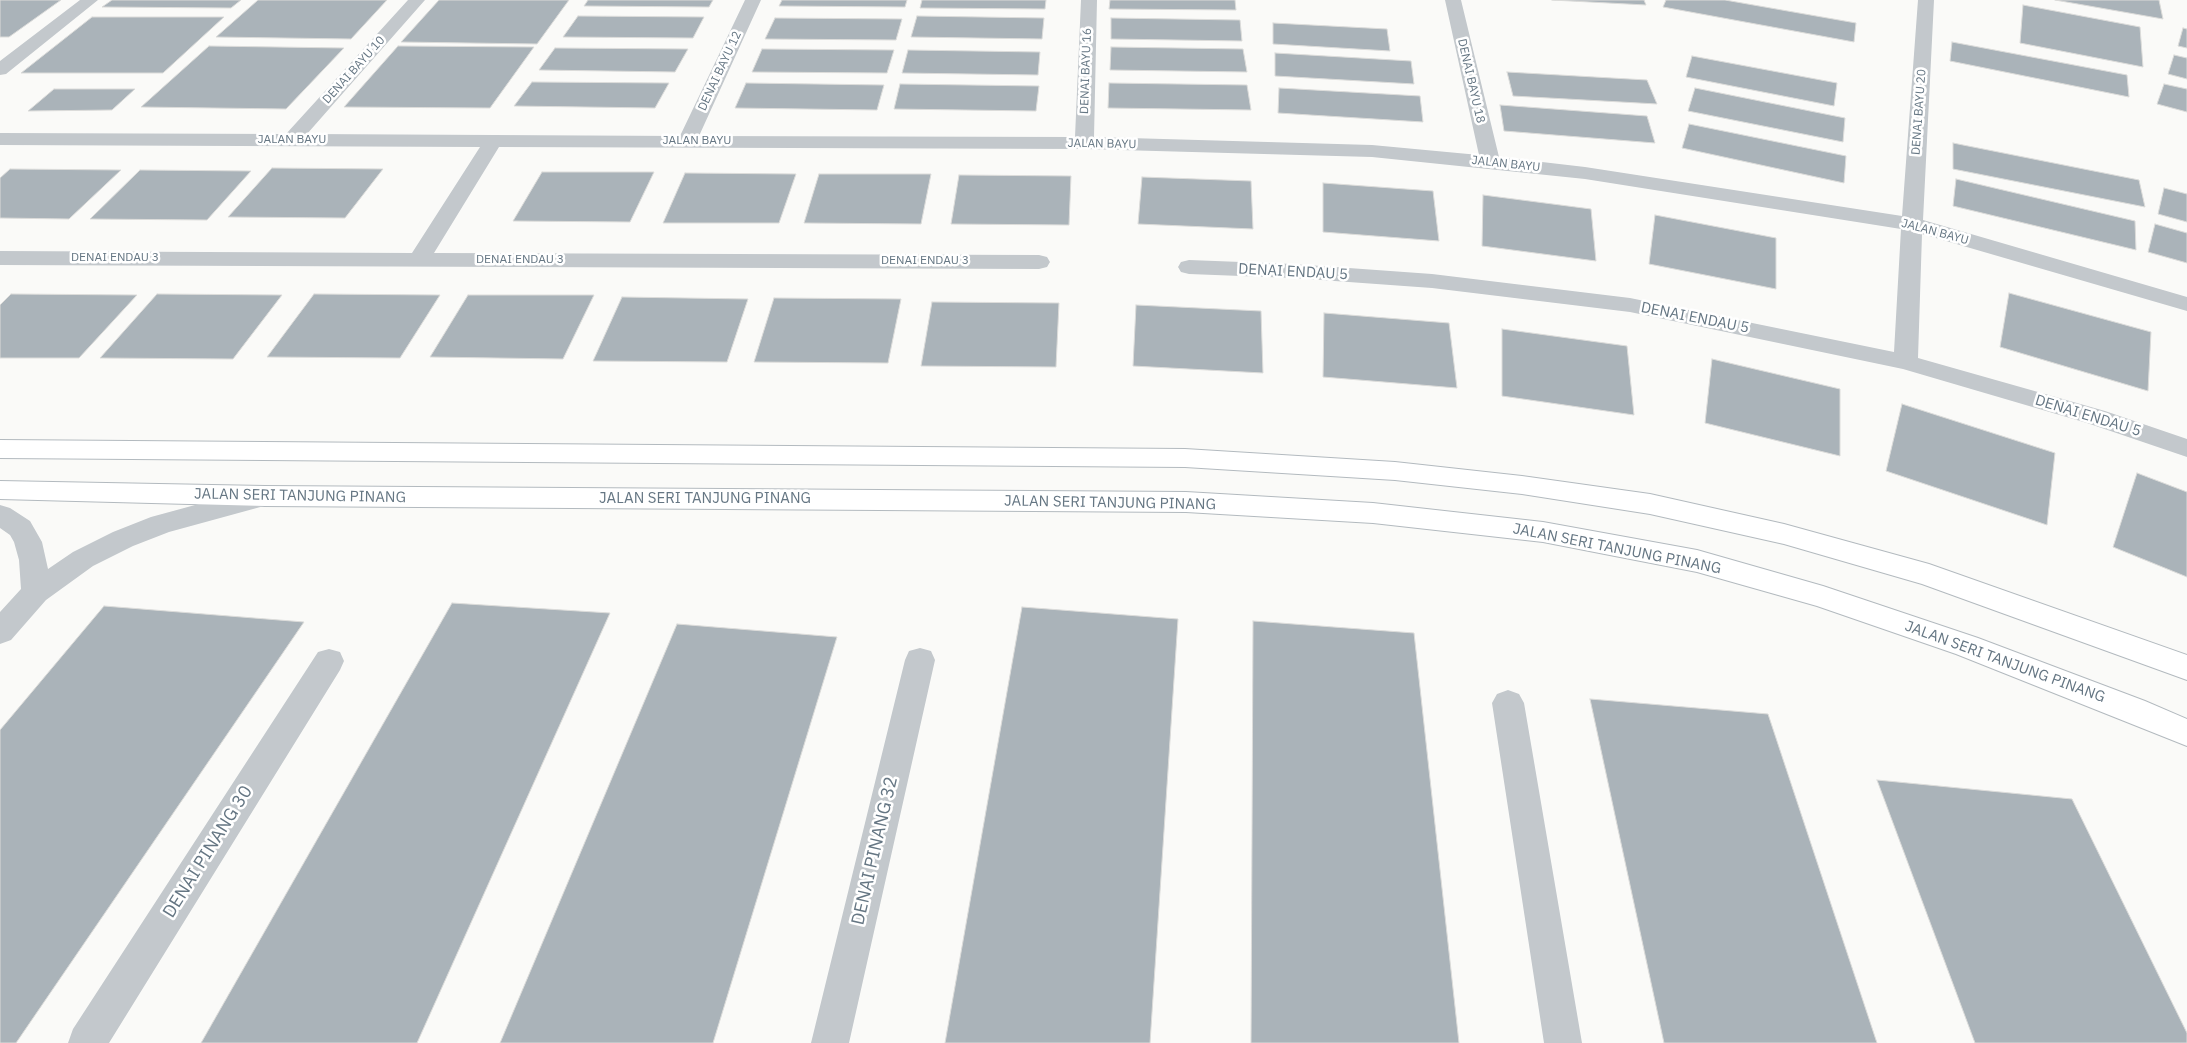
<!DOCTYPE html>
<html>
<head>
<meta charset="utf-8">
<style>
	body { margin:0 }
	canvas { display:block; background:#fafaf8 }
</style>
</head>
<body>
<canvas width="2187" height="1043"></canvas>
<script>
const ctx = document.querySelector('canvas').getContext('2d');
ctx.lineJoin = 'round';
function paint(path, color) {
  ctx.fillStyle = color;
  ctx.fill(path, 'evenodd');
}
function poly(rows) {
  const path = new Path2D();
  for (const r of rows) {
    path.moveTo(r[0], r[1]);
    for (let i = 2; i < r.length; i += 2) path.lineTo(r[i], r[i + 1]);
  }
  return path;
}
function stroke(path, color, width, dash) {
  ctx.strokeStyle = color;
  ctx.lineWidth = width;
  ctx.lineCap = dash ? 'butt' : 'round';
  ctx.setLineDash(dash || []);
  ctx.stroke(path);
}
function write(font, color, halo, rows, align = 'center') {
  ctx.font = font + ' "IBM Plex Sans",sans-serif';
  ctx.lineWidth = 5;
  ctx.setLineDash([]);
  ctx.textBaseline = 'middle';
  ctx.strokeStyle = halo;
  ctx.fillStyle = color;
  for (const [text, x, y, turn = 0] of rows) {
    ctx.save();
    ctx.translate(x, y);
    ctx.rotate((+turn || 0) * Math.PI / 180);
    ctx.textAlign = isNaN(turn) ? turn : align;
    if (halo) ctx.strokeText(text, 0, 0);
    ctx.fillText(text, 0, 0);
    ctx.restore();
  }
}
const building = poly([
	[0,0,61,0,9,37,0,37,0,0],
	[112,0,241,0,231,8,102,7,112,0],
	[258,0,387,0,351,39,216,37,258,0],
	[439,0,569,0,537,44,401,42,439,0],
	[588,0,713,0,709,7,584,6,588,0],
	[782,0,907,0,905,7,779,6,782,0],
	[922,0,1046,0,1045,9,920,8,922,0],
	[1110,0,1235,0,1236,10,1109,9,1110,0],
	[1552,0,1644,0,1646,5,1552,0],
	[1666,0,1725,0,1856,23,1854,42,1663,7,1666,0],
	[2055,0,2159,0,2163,19,2055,0],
	[2023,5,2140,27,2143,67,2020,43,2023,5],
	[578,16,704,17,693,38,563,37,578,16],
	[917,16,1044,18,1042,39,911,37,917,16],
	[92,17,224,17,163,73,21,73,92,17],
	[775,18,902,19,896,40,765,39,775,18],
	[1111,18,1240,20,1242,41,1111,39,1111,18],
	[1273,23,1387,29,1390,51,1273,44,1273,23],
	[2183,28,2187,29,2187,48,2178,46,2183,28],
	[1952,42,2127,75,2129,97,1950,61,1952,42],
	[209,46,344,48,286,109,141,107,209,46],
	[398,46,534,47,490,108,344,107,398,46],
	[1111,47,1243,49,1247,72,1110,70,1111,47],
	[555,48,688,49,675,72,539,70,555,48],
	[762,49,894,50,887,73,752,72,762,49],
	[908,50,1040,52,1038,75,902,73,908,50],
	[1275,53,1411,61,1414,84,1275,76,1275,53],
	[2174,55,2187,58,2187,79,2168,74,2174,55],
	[1692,56,1837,83,1834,106,1686,77,1692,56],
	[1507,72,1647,80,1657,104,1513,96,1507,72],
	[532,82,669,83,655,108,514,106,532,82],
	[746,83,884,85,877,110,735,108,746,83],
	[1109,83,1247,85,1251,110,1108,108,1109,83],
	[900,84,1039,86,1036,111,894,109,900,84],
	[2164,84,2187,89,2187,112,2157,104,2164,84],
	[1279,88,1420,96,1423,122,1278,113,1279,88],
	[1695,88,1845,118,1843,142,1688,111,1695,88],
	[54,89,135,89,112,110,28,111,54,89],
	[1500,105,1647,116,1655,143,1504,131,1500,105],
	[1689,124,1846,156,1844,183,1682,148,1689,124],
	[1953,143,2139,180,2145,207,1953,169,1953,143],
	[272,168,383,169,345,218,228,217,272,168],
	[10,169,121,170,69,219,0,218,0,178,10,169],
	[140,170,251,171,207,220,90,219,140,170],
	[542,172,654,172,630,222,513,221,542,172],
	[685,173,796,174,779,223,663,223,685,173],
	[819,174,931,174,921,224,804,223,819,174],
	[959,175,1071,176,1069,225,951,224,959,175],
	[1142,177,1251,181,1253,229,1138,224,1142,177],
	[1956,179,2135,221,2136,250,1953,206,1956,179],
	[1323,183,1433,191,1439,241,1323,232,1323,183],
	[2164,188,2187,194,2187,222,2158,214,2164,188],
	[1483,195,1591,209,1596,261,1482,246,1483,195],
	[1655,215,1776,238,1776,289,1649,264,1655,215],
	[2155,224,2187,233,2187,263,2148,252,2155,224],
	[2009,293,2151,332,2148,391,2000,347,2009,293],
	[11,294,137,295,79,358,0,358,0,305,11,294],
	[157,294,282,295,233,359,100,358,157,294],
	[314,294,440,295,400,358,267,357,314,294],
	[468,295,594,295,563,359,430,357,468,295],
	[622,297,748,299,727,362,593,361,622,297],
	[774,298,901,299,888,363,754,362,774,298],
	[932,302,1059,303,1056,367,921,366,932,302],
	[1136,305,1261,311,1263,373,1133,366,1136,305],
	[1324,313,1449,323,1457,388,1323,377,1324,313],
	[1502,329,1627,346,1634,415,1502,396,1502,329],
	[1712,359,1840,389,1840,456,1705,423,1712,359],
	[1902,404,2055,453,2047,525,1886,471,1902,404],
	[2137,473,2187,492,2187,577,2113,547,2137,473],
	[452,603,610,613,417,1043,201,1043,452,603],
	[104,606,304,622,16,1043,0,1043,0,730,104,606],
	[1022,607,1178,619,1150,1043,945,1043,1022,607],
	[1253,621,1414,633,1459,1043,1251,1043,1253,621],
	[677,624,837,637,713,1043,500,1043,677,624],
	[1590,699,1768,714,1877,1043,1664,1043,1590,699],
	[1877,780,2072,799,2187,1033,2187,1043,1975,1043,1877,780]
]);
const minor = poly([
	[80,0,98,0,6,74,0,75,0,61,80,0],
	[408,0,425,0,307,134,680,136,745,0,761,0,699,136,1075,137,1081,0,1097,0,1094,137,1372,145,1479,155,1445,0,1461,0,1499,157,1585,167,1902,216,1918,0,1934,0,1923,220,2187,297,2187,311,1922,234,1918,358,2105,411,2187,439,2187,457,2087,423,1903,369,1630,312,1432,288,1293,278,1189,274,1181,272,1178,267,1181,262,1189,260,1293,264,1432,274,1630,298,1894,352,1901,229,1585,179,1372,157,1084,149,499,147,434,253,1039,255,1047,257,1050,262,1047,267,1039,269,0,265,0,251,412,253,480,147,0,145,0,133,286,134,408,0],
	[265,486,275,489,278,496,275,503,169,532,133,546,93,566,46,600,11,640,0,644,0,612,21,589,19,560,14,542,10,535,0,528,0,505,10,508,30,521,42,542,48,569,73,552,113,532,151,517,265,486],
	[920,648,931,651,935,660,849,1043,811,1043,905,660,909,651,920,648],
	[329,649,340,652,344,661,340,670,109,1043,68,1043,73,1029,318,652,329,649],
	[1508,690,1519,694,1524,703,1582,1043,1544,1043,1492,703,1497,694,1508,690]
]);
const secondary = poly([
	[0,440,1185,449,1395,462,1522,476,1650,494,1784,524,1929,564,2187,655,2187,680,1922,584,1784,544,1650,514,1522,494,1395,480,1185,467,0,458,0,440],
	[0,481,265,486,1186,492,1373,503,1543,522,1697,550,1823,586,1978,638,2145,701,2187,719,2187,746,1956,654,1817,606,1697,572,1543,542,1373,523,1186,512,265,506,0,499,0,481]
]);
const farStreetnames = [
	["DENAI BAYU 10",354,70,-48],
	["DENAI BAYU 12",720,71,-65],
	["DENAI BAYU 16",1086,71,-88],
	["DENAI BAYU 18",1471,81,77],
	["DENAI BAYU 20",1919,112,-86],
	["JALAN BAYU",292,140],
	["JALAN BAYU",697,141],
	["JALAN BAYU",1102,144,1],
	["JALAN BAYU",1506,164,6],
	["JALAN BAYU",1935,232,15],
	["DENAI ENDAU 3",115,258],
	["DENAI ENDAU 3",520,260],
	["DENAI ENDAU 3",925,261]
];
const streetNames = [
	["DENAI ENDAU 5",1293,272,3],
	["DENAI ENDAU 5",1695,318,11],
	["DENAI ENDAU 5",2088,416,17],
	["JALAN SERI TANJUNG PINANG",300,496,1],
	["JALAN SERI TANJUNG PINANG",705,499],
	["JALAN SERI TANJUNG PINANG",1110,503,1],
	["JALAN SERI TANJUNG PINANG",1617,549,11],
	["JALAN SERI TANJUNG PINANG",2005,662,20]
];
const nearStreetnames = [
	["DENAI PINANG 32",875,851,-77],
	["DENAI PINANG 30",208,852,-58]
];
paint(building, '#aab3b9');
stroke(building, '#dcdcda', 1);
stroke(secondary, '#b3babf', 2);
paint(minor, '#c3c8cc');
paint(secondary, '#fff');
write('12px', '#657683', '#fff', farStreetnames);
write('15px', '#657683', '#fff', streetNames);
write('18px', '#657683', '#fff', nearStreetnames);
</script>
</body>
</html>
